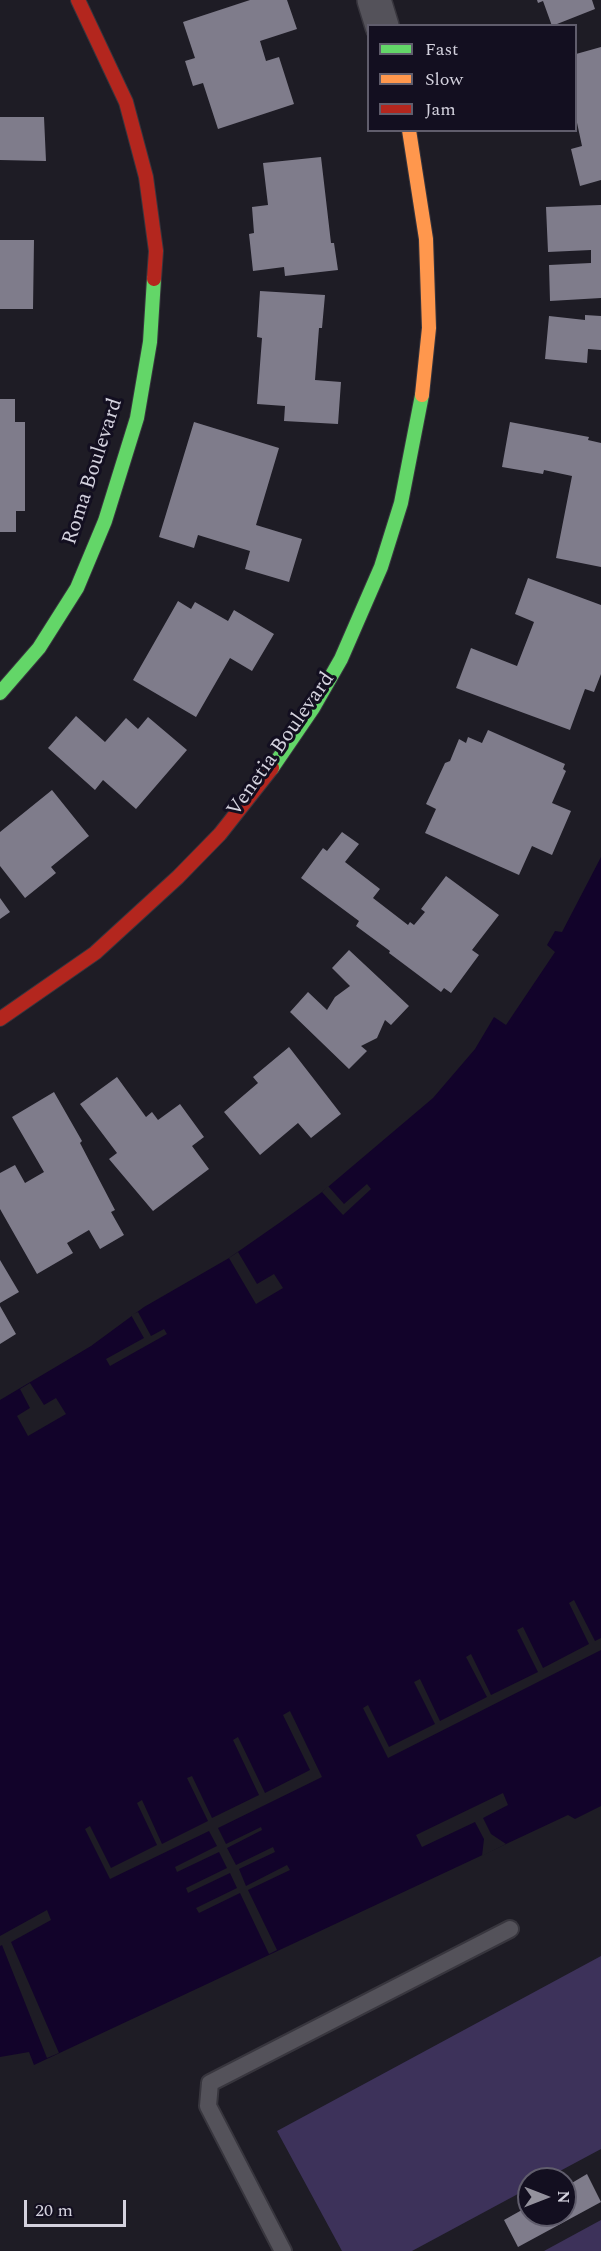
<!DOCTYPE html>
<html>
<head>
<meta charset="utf-8">
<style>
	body { margin:0 }
	#map { position:relative; width:601px; height:2251px; overflow:hidden; background:#1e1c25; font-family:Spectral,serif }
	canvas { display:block }
	.legend { position:absolute; left:367px; top:24px; width:210px; height:108px; box-sizing:border-box; background:#130f20; border:2px solid #605d6c; margin:0; padding:8px 10px; list-style:none; font-size:18px; color:#d4d2de }
	.legend li { display:flex; align-items:center; gap:12px; height:30px }
	.legend b { width:30px; border:2px solid #605d6c }
	.north { position:absolute; left:517px; top:2167px; width:60px; height:60px; box-sizing:border-box; background:#130f20; border:2px solid #605d6c; border-radius:50%; rotate:90deg; font-size:16px; font-weight:700; line-height:24px; text-align:center; color:#d4d2de }
	.north::after { content:''; display:block; margin:auto; width:21px; height:27px; background:#94929d; clip-path:polygon(50% 0,100% 100%,50% 72%,0 100%) }
	.scale { position:absolute; left:24px; top:2200px; width:102px; height:27px; box-sizing:border-box; border:3px solid #d4d2de; border-top:0; padding-left:8px; font-size:18px; line-height:21px; white-space:nowrap; color:#d4d2de; -webkit-text-stroke:4px #130f20; paint-order:stroke }
</style>
</head>
<body>
<div id="map">
<canvas width="601" height="2251"></canvas>
<ul class="legend">
<li><b style="height:8px;background:#63d668"></b>Fast</li>
<li><b style="height:8px;background:#ff974d"></b>Slow</li>
<li><b style="height:8px;background:#b3261e"></b>Jam</li>
</ul>
<div class="north">N</div>
<div class="scale">20 m</div>
</div>
<script>
const ctx = document.querySelector('canvas').getContext('2d');
ctx.lineJoin = 'round';
function paint(path, color) {
  ctx.fillStyle = color;
  ctx.fill(path, 'evenodd');
}
function poly(rows) {
  const path = new Path2D();
  for (const r of rows) {
    path.moveTo(r[0], r[1]);
    for (let i = 2; i < r.length; i += 2) path.lineTo(r[i], r[i + 1]);
  }
  return path;
}
function stroke(path, color, width, dash) {
  ctx.strokeStyle = color;
  ctx.lineWidth = width;
  ctx.lineCap = dash ? 'butt' : 'round';
  ctx.setLineDash(dash || []);
  ctx.stroke(path);
}
function write(font, color, halo, rows, align = 'center') {
  ctx.font = font + ' Spectral,serif';
  ctx.lineWidth = 6;
  ctx.setLineDash([]);
  ctx.textBaseline = 'middle';
  ctx.strokeStyle = halo;
  ctx.fillStyle = color;
  for (const [text, x, y, turn = 0] of rows) {
    ctx.save();
    ctx.translate(x, y);
    ctx.rotate((+turn || 0) * Math.PI / 180);
    ctx.textAlign = isNaN(turn) ? turn : align;
    if (halo) ctx.strokeText(text, 0, 0);
    ctx.fillText(text, 0, 0);
    ctx.restore();
  }
}
const green = poly([
	[601,1956,601,2149,545,2179,529,2179,529,2188,412,2251,342,2251,277,2131],
	[601,2220,601,2251,544,2251]
]);
const water = poly([
	[601,857,601,1806,575,1819,568,1815,34,2065,29,2052,0,2057,0,1400,91,1346,144,1307,229,1258,282,1221,322,1192,433,1098,475,1049,494,1017,506,1025,555,952,547,945,555,931,562,932]
]);
const pier = poly([
	[367,1184,371,1189,343,1215,322,1192,328,1186,344,1204],
	[238,1252,257,1284,274,1274,283,1288,256,1304,229,1258],
	[138,1312,151,1336,164,1329,167,1334,110,1366,106,1359,144,1338,131,1315],
	[30,1383,44,1405,56,1398,66,1414,28,1436,17,1416,30,1408,20,1389],
	[574,1600,595,1641,601,1638,601,1650,388,1758,363,1708,368,1705,389,1747,435,1724,414,1682,420,1679,440,1721,487,1697,466,1657,471,1654,491,1695,538,1672,517,1630,523,1627,543,1668,589,1644,569,1603],
	[290,1711,322,1777,218,1828,226,1844,261,1827,262,1830,227,1848,236,1865,273,1847,275,1852,239,1869,246,1886,287,1865,290,1870,248,1890,277,1950,269,1954,240,1893,199,1913,196,1908,237,1888,230,1873,188,1893,186,1888,227,1868,219,1852,177,1872,175,1867,217,1846,209,1831,110,1879,85,1829,90,1826,111,1868,157,1845,137,1803,142,1800,162,1844,208,1821,187,1778,192,1776,212,1818,259,1795,233,1740,238,1737,265,1793,310,1770,283,1715],
	[503,1793,508,1805,483,1818,491,1834,506,1844,482,1856,484,1839,475,1822,422,1847,416,1835],
	[47,1910,51,1920,11,1942,59,2053,47,2058,2,1945,0,1946,0,1936]
]);
const building = poly([
	[250,0,287,0,297,29,260,41,266,61,279,57,294,104,218,129,203,83,193,86,185,61,195,58,183,22],
	[537,0,592,0,595,9,552,26,543,1,538,3],
	[601,47,601,180,580,186,571,149,582,146,576,118,576,54],
	[0,117,44,117,46,161,0,160],
	[321,157,331,243,334,243,338,270,285,276,284,267,253,271,249,234,254,233,252,207,268,205,263,163],
	[601,205,601,298,550,301,549,265,591,263,591,250,548,252,546,207],
	[0,240,34,240,33,309,0,309],
	[260,291,325,295,322,328,319,328,315,380,341,382,338,424,284,421,285,406,257,404,262,338,257,337],
	[585,315,601,316,601,350,588,349,587,363,545,359,549,316,585,320],
	[0,399,15,399,15,422,25,422,25,511,16,511,16,532,0,532],
	[194,422,279,448,256,525,302,539,289,582,245,569,250,551,198,535,194,548,159,537],
	[510,422,589,437,588,440,601,443,601,567,556,558,572,476,544,470,543,474,502,467],
	[528,578,601,605,601,674,594,692,585,689,570,730,456,688,471,648,517,666,534,622,515,614],
	[178,601,191,609,195,602,228,621,234,610,274,634,252,671,230,658,196,717,133,680],
	[76,716,105,742,126,718,138,729,148,717,187,750,136,809,103,780,95,790,48,748],
	[488,730,565,764,563,769,566,771,552,803,571,811,552,855,532,846,519,875,425,833,436,809,426,804,445,763,450,761,459,739,466,743,468,737,482,743],
	[52,790,89,836,51,867,56,873,25,898,0,866,0,832],
	[342,832,359,844,345,862,380,889,373,898,408,925,410,922,414,925,425,912,421,909,446,876,499,915,472,950,479,955,451,993,444,988,441,992,389,953,390,951,356,926,359,921,301,878,323,848,327,851],
	[0,898,10,912,0,919],
	[349,950,409,1006,391,1025,385,1020,377,1038,361,1046,367,1051,349,1069,290,1012,308,992,327,1010,335,997,350,986,332,968],
	[289,1047,341,1114,311,1138,298,1123,260,1155,224,1112,258,1083,253,1077],
	[117,1077,146,1117,152,1112,158,1120,180,1104,204,1137,192,1146,209,1169,153,1211,109,1159,117,1153,80,1104],
	[54,1092,82,1141,80,1143,115,1210,111,1212,124,1235,100,1249,89,1230,67,1243,73,1253,37,1274,0,1209,0,1173,15,1165,25,1183,44,1172,12,1117],
	[0,1260,19,1292,0,1303],
	[0,1306,16,1334,0,1344],
	[587,2174,601,2202,518,2247,504,2220,529,2206,529,2215,565,2215,565,2187]
]);
const lane = poly([
	[283,2251,208,2106,210,2083,510,1929]
]);
const street = poly([
	[374,0,382,26]
]);
const fast = poly([
	[0,693,39,648,77,588,105,521,137,418,150,342,154,279],
	[272,768,313,708,341,659,381,567,401,503,422,395]
]);
const slow = poly([
	[409,130,426,239,429,328,422,395]
]);
const jam = poly([
	[78,0,126,102,146,177,156,251,154,279],
	[0,1019,95,953,178,877,220,834,272,768]
]);
const streetNames = [
	["Roma Boulevard",94,472,-72],
	["Venetia Boulevard",282,745,-55]
];
paint(green, '#3d325a');
paint(water, '#12032a');
paint(pier, '#1e1c25');
paint(building, '#7f7c8b');
stroke(lane, '#38363e', 20);
stroke(street, '#38363e', 36);
stroke(fast, '#38363e', 16);
stroke(slow, '#38363e', 16);
stroke(jam, '#38363e', 16);
stroke(lane, '#54525a', 16);
stroke(street, '#54525a', 33);
stroke(fast, '#63d668', 14);
stroke(slow, '#ff974d', 14);
stroke(jam, '#b3261e', 14);
write('21px', '#d4d2de', '#130f20', streetNames);
</script>
</body>
</html>
